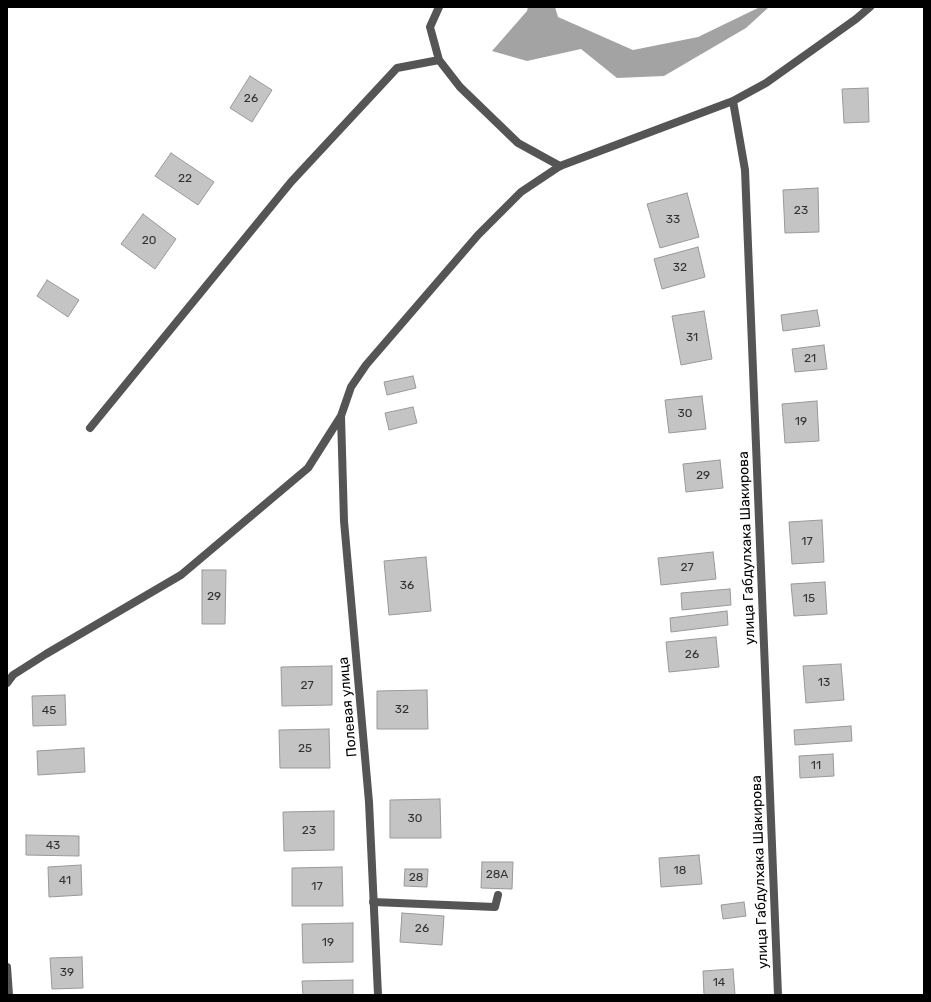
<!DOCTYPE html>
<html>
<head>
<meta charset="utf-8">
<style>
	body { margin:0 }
	#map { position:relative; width:931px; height:1002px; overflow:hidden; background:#fff; font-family:Rubik,sans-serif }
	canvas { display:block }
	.frame { position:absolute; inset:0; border:8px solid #000; pointer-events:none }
</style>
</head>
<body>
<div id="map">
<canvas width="931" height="1002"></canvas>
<div class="frame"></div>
</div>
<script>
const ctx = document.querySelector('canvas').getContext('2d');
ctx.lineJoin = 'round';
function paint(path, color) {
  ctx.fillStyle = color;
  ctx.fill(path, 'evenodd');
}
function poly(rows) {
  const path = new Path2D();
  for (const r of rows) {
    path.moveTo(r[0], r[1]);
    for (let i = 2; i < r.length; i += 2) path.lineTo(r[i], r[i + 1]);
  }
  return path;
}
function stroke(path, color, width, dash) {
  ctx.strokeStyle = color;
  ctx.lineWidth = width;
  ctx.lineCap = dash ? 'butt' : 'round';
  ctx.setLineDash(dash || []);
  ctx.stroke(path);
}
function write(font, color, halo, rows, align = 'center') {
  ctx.font = font + ' Rubik,sans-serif';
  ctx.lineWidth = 3;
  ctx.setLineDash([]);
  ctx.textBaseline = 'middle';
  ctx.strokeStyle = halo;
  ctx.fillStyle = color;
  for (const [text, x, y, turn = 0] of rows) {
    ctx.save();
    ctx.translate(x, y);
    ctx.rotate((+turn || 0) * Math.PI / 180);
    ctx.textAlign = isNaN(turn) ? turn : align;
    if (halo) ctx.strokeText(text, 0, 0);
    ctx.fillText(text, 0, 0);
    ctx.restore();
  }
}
const water = poly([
	[528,7,555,7,558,17,633,50,698,37,760,7,769,7,746,28,664,76,617,78,581,49,527,61,492,51,527,11]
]);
const building = poly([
	[250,76,272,90,252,122,230,108,250,76],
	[868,88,869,122,844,123,842,89,868,88],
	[171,153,214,182,198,205,155,176,171,153],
	[818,188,819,232,785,233,783,190,818,188],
	[687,193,699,237,660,248,647,204,687,193],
	[143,214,176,239,155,269,121,244,143,214],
	[698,247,705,277,662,289,654,259,698,247],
	[47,280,79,300,68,317,37,296,47,280],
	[817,310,820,326,783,331,781,315,817,310],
	[704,311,712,359,681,365,672,316,704,311],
	[824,345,827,369,795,372,792,349,824,345],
	[413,376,416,388,387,395,384,382,413,376],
	[702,396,706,429,669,433,665,400,702,396],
	[817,401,819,441,785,443,782,404,817,401],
	[413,407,417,423,389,430,385,413,413,407],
	[720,460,723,488,686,492,683,464,720,460],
	[822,520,824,562,792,564,789,522,822,520],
	[713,552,716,579,661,585,658,558,713,552],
	[426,557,431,611,389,615,384,561,426,557],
	[202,570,226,570,225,624,202,624,202,570],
	[825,582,827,614,794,616,791,584,825,582],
	[730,589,731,605,682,610,681,593,730,589],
	[727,611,728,625,671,632,670,618,727,611],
	[716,637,719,667,669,672,666,642,716,637],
	[841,664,844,700,806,703,803,666,841,664],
	[332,666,332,705,282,706,281,667,332,666],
	[427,690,428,729,377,729,377,691,427,690],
	[65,695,66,725,33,726,32,696,65,695],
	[851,726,852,741,795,745,794,730,851,726],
	[329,729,330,768,280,768,279,730,329,729],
	[84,748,85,772,38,775,37,751,84,748],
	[833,754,834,776,800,778,799,756,833,754],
	[440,799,441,838,390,838,390,800,440,799],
	[334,811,334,850,284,851,283,812,334,811],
	[26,835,79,836,79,856,26,855,26,835],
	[699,855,702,884,661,887,659,858,699,855],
	[482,862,513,862,512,889,481,888,482,862],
	[81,865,82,895,49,897,48,867,81,865],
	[342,867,343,906,292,906,292,868,342,867],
	[405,869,428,869,427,887,404,886,405,869],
	[744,902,746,916,723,919,721,905,744,902],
	[402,913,444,916,442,945,400,942,402,913],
	[353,923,353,962,303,963,302,924,353,923],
	[82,957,83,988,52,989,50,958,82,957],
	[733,969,735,995,704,995,703,971,733,969],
	[353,980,353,995,303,995,302,981,353,980]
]);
const lane = poly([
	[439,7,430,27,439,60,460,87,518,143,560,166],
	[90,428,291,182,397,68,439,60],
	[373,902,495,907,498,895]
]);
const street = poly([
	[733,101,745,170,778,995],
	[341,416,344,521,369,802,378,995],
	[7,683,13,675,46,654,181,575,308,468,341,416,351,387,366,365,478,235,521,192,560,166,733,101,766,83,856,19,870,7],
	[7,967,9,995]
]);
const numberNames = [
	["26",251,99],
	["22",185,179],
	["23",801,211],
	["33",673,220],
	["20",149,241],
	["32",680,268],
	["31",692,338],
	["21",810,359],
	["30",685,414],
	["19",801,422],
	["29",703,476],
	["17",807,542],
	["27",687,568],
	["36",407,586],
	["29",214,597],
	["15",809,599],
	["26",692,655],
	["13",824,683],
	["27",307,686],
	["32",402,710],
	["45",49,711],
	["25",305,749],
	["11",816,766],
	["30",415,819],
	["23",309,831],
	["43",53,846],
	["18",680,871],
	["28А",497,875],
	["28",416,878],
	["41",65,881],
	["17",317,887],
	["26",422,929],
	["19",328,943],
	["39",67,973],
	["14",719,983]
];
const streetNames = [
	["улица Габдулхака Шакирова",747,548,-92],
	["Полевая улица",348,707,-95],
	["улица Габдулхака Шакирова",760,872,-92]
];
paint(water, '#a3a3a3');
paint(building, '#c4c4c4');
stroke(building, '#999', 1);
stroke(lane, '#555', 8);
stroke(street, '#555', 8);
write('12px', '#313131', null, numberNames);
write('14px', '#000', '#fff', streetNames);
</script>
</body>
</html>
